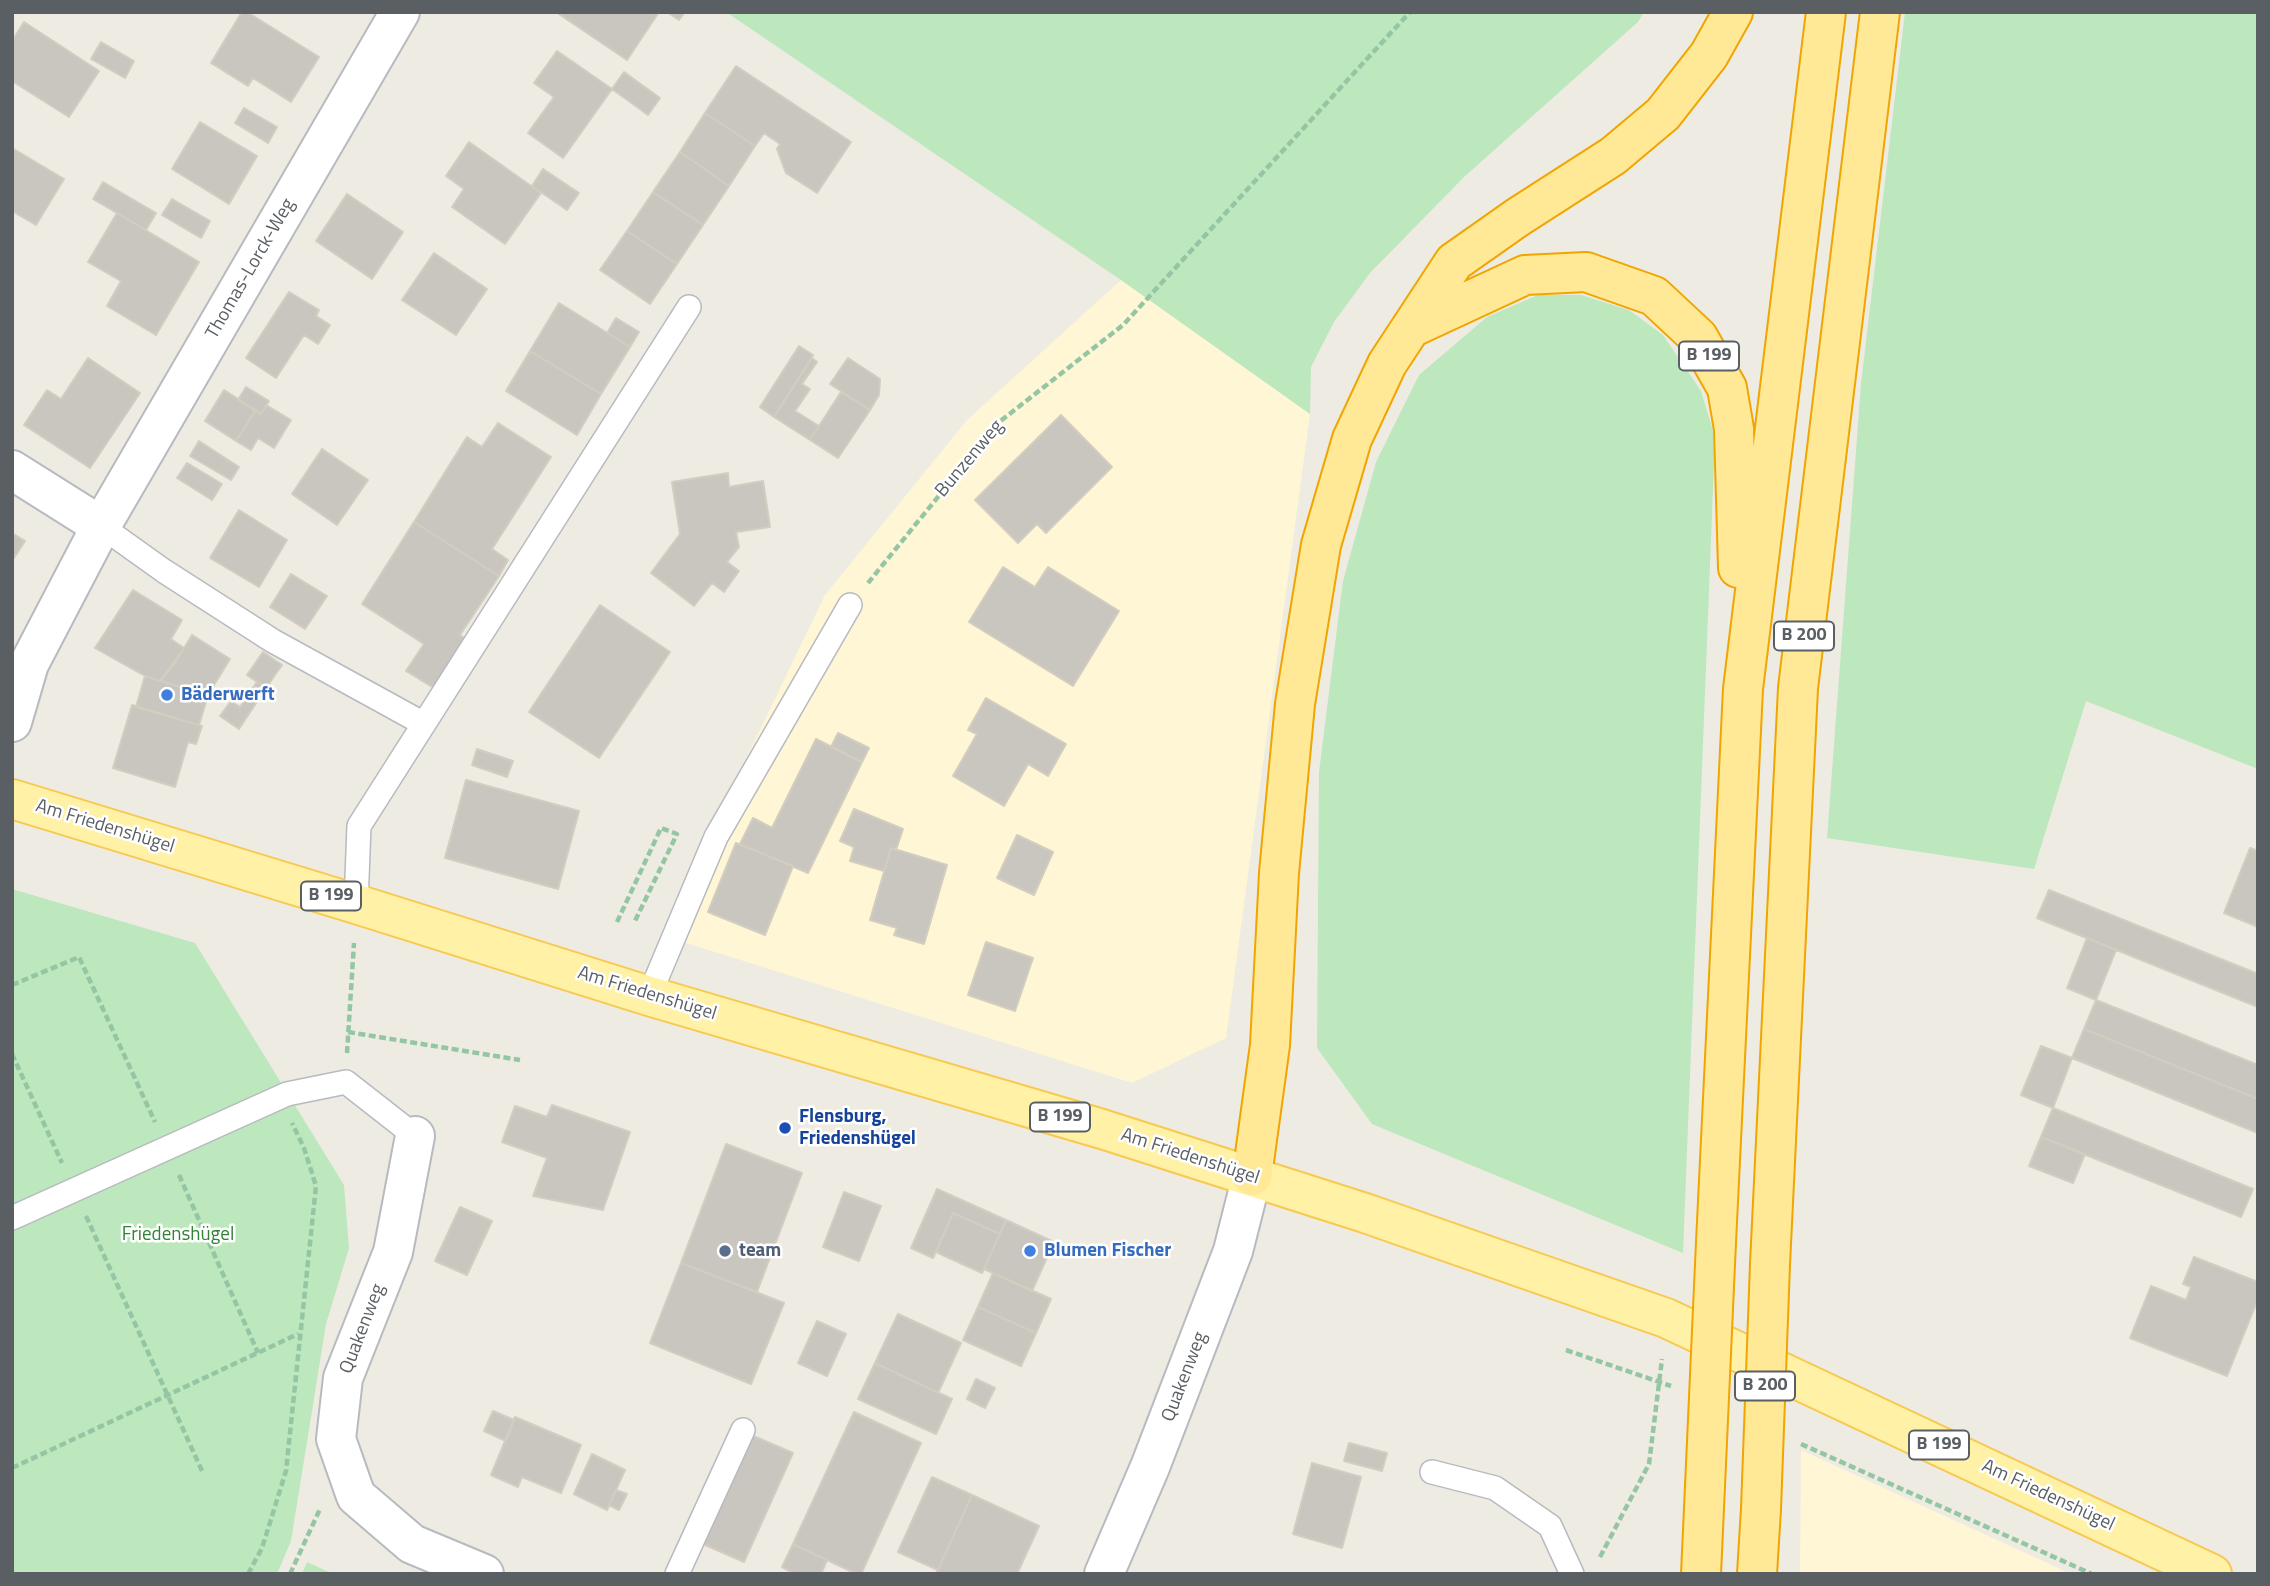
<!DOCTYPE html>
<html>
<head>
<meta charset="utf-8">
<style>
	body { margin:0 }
	#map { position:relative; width:2270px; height:1586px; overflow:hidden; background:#eeebe2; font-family:"Titillium Web",sans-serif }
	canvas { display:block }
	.frame { position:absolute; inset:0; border:14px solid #5a5f64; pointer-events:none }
</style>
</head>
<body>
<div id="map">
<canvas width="2270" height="1586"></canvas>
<div class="frame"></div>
</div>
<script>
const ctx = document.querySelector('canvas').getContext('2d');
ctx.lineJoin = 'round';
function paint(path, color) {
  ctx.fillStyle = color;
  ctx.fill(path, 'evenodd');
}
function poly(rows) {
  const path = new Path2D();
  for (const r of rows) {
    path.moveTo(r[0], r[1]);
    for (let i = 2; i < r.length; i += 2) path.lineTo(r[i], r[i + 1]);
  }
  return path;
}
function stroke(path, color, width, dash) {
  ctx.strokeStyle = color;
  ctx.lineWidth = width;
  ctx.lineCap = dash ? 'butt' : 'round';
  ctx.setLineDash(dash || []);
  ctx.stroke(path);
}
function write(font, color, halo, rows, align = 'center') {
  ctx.font = font + ' "Titillium Web",sans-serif';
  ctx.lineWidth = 5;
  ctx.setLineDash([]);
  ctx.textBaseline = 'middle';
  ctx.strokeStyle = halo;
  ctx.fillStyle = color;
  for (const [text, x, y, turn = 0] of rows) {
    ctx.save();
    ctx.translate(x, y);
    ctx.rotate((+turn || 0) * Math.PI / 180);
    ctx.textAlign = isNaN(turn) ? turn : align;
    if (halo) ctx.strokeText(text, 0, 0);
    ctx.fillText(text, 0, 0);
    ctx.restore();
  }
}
const commercial = poly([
	[1121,280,1310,414,1226,1038,1132,1083,661,935,825,595,967,420],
	[1801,1450,2071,1574,1800,1574]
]);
const green = poly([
	[726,12,1644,12,1638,22,1464,177,1370,273,1334,322,1311,367,1310,414,1121,280],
	[1905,12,2258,12,2258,769,2086,701,2034,869,1827,838,1861,384],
	[1538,295,1581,295,1629,310,1663,335,1701,391,1715,437,1683,1253,1372,1124,1317,1048,1319,772,1343,581,1376,462,1419,375,1487,317],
	[12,889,195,943,344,1185,349,1248,326,1324,291,1541,277,1574,12,1574],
	[307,1562,333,1574,302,1574]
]);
const building = poly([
	[242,12,247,12,319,57,291,102,253,78,248,86,211,63,242,12],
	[556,12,659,12,627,60,556,12],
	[667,12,685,12,679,20,667,12],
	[24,22,99,71,69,117,12,81,12,41,24,22],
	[101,42,134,61,125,78,91,59,101,42],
	[557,51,612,89,563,158,528,133,554,97,534,83,557,51],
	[736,66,851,142,817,193,786,173,777,149,780,144,764,133,755,146,705,113,736,66],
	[624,72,660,98,648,115,612,89,624,72],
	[244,108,277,127,268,143,235,123,244,108],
	[705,113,755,146,729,186,680,152,705,113],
	[200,122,257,156,229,204,172,169,200,122],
	[469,142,541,193,505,244,452,207,464,189,446,176,469,142],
	[12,148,64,179,36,225,12,211,12,148],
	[680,152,729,186,703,225,653,192,680,152],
	[543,169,579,193,567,210,532,186,543,169],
	[103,182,156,213,146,230,93,199,103,182],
	[653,192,703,225,677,264,627,231,653,192],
	[347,194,403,232,372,279,316,241,347,194],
	[172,199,210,221,201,238,162,215,172,199],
	[117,213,199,262,156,335,107,306,121,281,88,262,117,213],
	[627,231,677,264,650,304,600,270,627,231],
	[434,253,487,289,456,335,402,300,434,253],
	[289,292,319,310,316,316,330,325,318,344,304,335,276,378,246,358,289,292],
	[559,303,630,347,601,394,530,351,559,303],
	[616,318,639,332,630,347,607,333,616,318],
	[799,346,813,355,774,417,760,407,799,346],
	[530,351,601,394,577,435,506,391,530,351],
	[88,358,140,393,90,468,24,425,47,390,61,399,88,358],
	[812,358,817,362,802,384,810,389,795,411,819,426,810,440,774,417,812,358],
	[848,358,880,379,879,395,870,410,830,384,848,358],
	[246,387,269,401,261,414,238,400,246,387],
	[224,390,256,410,236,441,205,421,224,390],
	[841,392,870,410,838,458,810,440,841,392],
	[266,405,291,420,274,448,258,438,251,450,236,441,256,410,261,414,266,405],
	[1061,415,1112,467,1046,533,1037,524,1018,543,975,500,1061,415],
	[498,423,551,457,492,549,508,560,499,576,414,522,467,437,482,447,498,423],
	[199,441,239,467,231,480,190,456,199,441],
	[322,449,368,480,337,525,292,494,322,449],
	[187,463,222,484,212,500,177,478,187,463],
	[728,473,729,487,763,481,770,527,736,532,739,547,727,562,739,571,724,592,712,583,694,606,651,573,680,534,672,482,728,473],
	[239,510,287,540,259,587,210,558,239,510],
	[414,522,499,576,460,635,465,639,434,688,406,671,424,644,362,604,414,522],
	[12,533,25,541,12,561,12,533],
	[1003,567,1035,587,1048,567,1119,611,1073,686,969,622,1003,567],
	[291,574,327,596,305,629,270,607,291,574],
	[133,590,182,620,171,639,184,648,160,681,145,676,95,648,133,590],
	[600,605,670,652,599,758,529,712,600,605],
	[192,635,230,659,208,695,160,681,175,663,192,635],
	[263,652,282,665,266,688,247,675,263,652],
	[145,676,208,695,199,725,136,707,145,676],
	[257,682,266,688,239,729,220,716,231,701,240,707,257,682],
	[986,698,1066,744,1048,776,1028,764,1004,806,953,776,977,734,968,730,986,698],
	[132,705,202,726,196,744,188,742,175,787,113,768,132,705],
	[838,733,869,748,862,762,831,747,838,733],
	[816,739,862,762,808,873,740,844,753,818,772,828,816,739],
	[477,749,513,761,507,777,472,765,477,749],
	[466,780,579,811,558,889,445,858,466,780],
	[854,809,903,829,896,850,891,848,884,871,850,861,854,847,840,841,854,809],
	[1017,835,1053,852,1034,895,997,878,1017,835],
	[736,843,793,866,765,935,708,912,736,843],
	[891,848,947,865,924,944,894,935,897,928,870,920,891,848],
	[2250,848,2258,851,2258,931,2256,926,2224,913,2250,848],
	[2049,890,2258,974,2258,1007,2037,918,2049,890],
	[2087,938,2116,950,2096,1000,2067,988,2087,938],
	[986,942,1033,958,1015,1011,968,995,986,942],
	[2096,1000,2258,1065,2258,1099,2084,1029,2096,1000],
	[2084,1029,2258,1099,2258,1133,2072,1058,2084,1029],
	[2041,1046,2072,1058,2053,1108,2021,1095,2041,1046],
	[552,1105,630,1132,603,1210,533,1196,547,1158,502,1142,515,1106,547,1117,552,1105],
	[2053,1108,2253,1189,2241,1217,2041,1137,2053,1108],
	[2041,1137,2085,1154,2073,1183,2029,1166,2041,1137],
	[726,1144,802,1173,757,1292,681,1263,726,1144],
	[937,1189,1006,1220,1000,1234,953,1213,933,1258,911,1248,937,1189],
	[844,1192,881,1206,859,1261,823,1247,844,1192],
	[460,1207,492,1221,467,1275,435,1261,460,1207],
	[953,1213,1000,1234,982,1273,936,1252,953,1213],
	[1006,1220,1054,1242,1032,1291,984,1269,1006,1220],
	[2194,1257,2258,1282,2258,1299,2227,1376,2130,1338,2151,1286,2186,1300,2191,1287,2183,1284,2194,1257],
	[681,1263,784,1303,751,1384,650,1343,681,1263],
	[993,1273,1051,1299,1036,1333,978,1307,993,1273],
	[978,1307,1036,1333,1021,1366,963,1340,978,1307],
	[898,1314,961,1343,938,1393,875,1363,898,1314],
	[817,1321,846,1334,827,1376,798,1363,817,1321],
	[875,1363,952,1399,936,1434,858,1399,875,1363],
	[976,1379,995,1388,985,1408,967,1399,976,1379],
	[493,1411,514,1420,506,1441,484,1431,493,1411],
	[854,1412,921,1443,861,1574,857,1574,793,1544,854,1412],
	[515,1417,581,1445,561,1493,522,1477,518,1487,491,1475,515,1417],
	[751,1435,793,1453,744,1562,703,1544,751,1435],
	[1349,1443,1387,1453,1382,1471,1344,1461,1349,1443],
	[592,1454,625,1470,607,1510,574,1494,592,1454],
	[1312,1463,1361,1477,1342,1548,1293,1534,1312,1463],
	[932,1477,972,1495,938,1570,898,1552,932,1477],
	[616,1490,627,1494,619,1510,609,1505,616,1490],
	[972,1495,1039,1526,1017,1574,936,1574,972,1495],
	[793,1544,827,1560,821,1574,795,1574,782,1567,793,1544]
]);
const path = poly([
	[868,583,998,423,1123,325,1410,12],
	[617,922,661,828,677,834,635,921],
	[12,985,79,957,155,1122],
	[348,1032,520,1060],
	[347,1053,354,943],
	[12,1054,62,1163],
	[179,1175,258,1353],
	[86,1216,203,1473],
	[1566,1350,1671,1386],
	[1801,1444,2092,1574],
	[12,1468,298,1334],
	[1600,1557,1649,1464,1662,1359],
	[248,1574,262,1548,286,1471,316,1186,304,1148,292,1123],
	[290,1574,320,1509]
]);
const service = poly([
	[101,526,164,571,273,641,424,724],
	[356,904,359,826,689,307],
	[649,996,716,837,850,605],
	[12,1218,287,1094,346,1082,415,1136],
	[1432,1472,1495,1488,1550,1526,1572,1574],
	[677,1574,743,1430]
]);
const minor = poly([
	[12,470,101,526],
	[12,722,29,664,101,526,400,12],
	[415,1136,393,1252,343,1378,336,1439,356,1496,412,1544,484,1574],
	[1104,1574,1150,1467,1233,1251,1252,1176]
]);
const primary = poly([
	[12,799,356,904,649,996,1102,1129,1365,1213,1666,1318,2212,1574]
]);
const trunk = poly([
	[1413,327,1525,275,1586,272,1654,296,1698,337,1727,388,1734,429,1738,568],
	[1252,1176,1270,1045,1279,873,1295,704,1321,545,1352,439,1387,364,1454,262,1518,217,1613,156,1663,114,1709,55,1733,12],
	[1716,1242,1743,689,1826,12],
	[1770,1264,1798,688,1880,12],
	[1701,1574,1705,1486],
	[1757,1574,1761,1509]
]);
const trunkBridge = poly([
	[1705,1486,1716,1242],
	[1761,1509,1770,1264]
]);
const markers = [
	[167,695,7,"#3f7fe0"],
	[785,1128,7,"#1a4fb4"],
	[725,1251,7,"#5c6f8a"],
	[1030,1251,7,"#3f7fe0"]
];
const shields = [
	[1709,356,60],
	[1804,636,60],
	[331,896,60],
	[1060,1117,60],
	[1765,1386,60],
	[1939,1445,60]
];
const shieldNames = [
	["B 199",1709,356],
	["B 200",1804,636],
	["B 199",331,896],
	["B 199",1060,1117],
	["B 200",1765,1386],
	["B 199",1939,1445]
];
const streetNames = [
	["Thomas-Lorck-Weg",251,269,-60],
	["Bunzenweg",970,459,-50],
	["Am Friedenshügel",105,827,17],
	["Am Friedenshügel",647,994,17],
	["Am Friedenshügel",1190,1157,18],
	["Quakenweg",363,1329,-69],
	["Quakenweg",1185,1377,-69],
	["Am Friedenshügel",2048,1496,25]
];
const shopNames = [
	["Bäderwerft",181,695],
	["Blumen Fischer",1044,1251]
];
const transitNames = [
	["Flensburg,",799,1117],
	["Friedenshügel",799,1139]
];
const parkNames = [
	["Friedenshügel",178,1235]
];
const serviceNames = [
	["team",739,1251]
];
paint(commercial, '#fff6d6');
paint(green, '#bde7bd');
paint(building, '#c9c6bf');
stroke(building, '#d3cdc0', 2);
stroke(service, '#b7babf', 26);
stroke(minor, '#b7babf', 42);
stroke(primary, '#f8c951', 42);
stroke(trunk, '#f0a500', 42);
stroke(path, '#95c6a3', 4.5, [7, 3.5]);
stroke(service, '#fff', 23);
stroke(minor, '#fff', 38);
stroke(primary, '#fff1a6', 38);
stroke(trunk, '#ffe997', 38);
stroke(trunkBridge, '#f0a500', 42, []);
stroke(trunkBridge, '#ffe997', 38);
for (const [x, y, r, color] of markers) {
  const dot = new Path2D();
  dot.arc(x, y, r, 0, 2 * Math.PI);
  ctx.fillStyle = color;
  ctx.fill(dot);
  stroke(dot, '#fff', 2.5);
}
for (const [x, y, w] of shields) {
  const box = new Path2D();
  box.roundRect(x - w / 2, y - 14.5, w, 29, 5);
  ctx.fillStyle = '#fff';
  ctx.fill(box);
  stroke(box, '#5a5f64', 2);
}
write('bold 18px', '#5a5f64', null, shieldNames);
write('19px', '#5a5f64', '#fff', streetNames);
write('bold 19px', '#366cbe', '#fff', shopNames, 'left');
write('bold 19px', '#164399', '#fff', transitNames, 'left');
write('19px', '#308534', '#fff', parkNames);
write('bold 19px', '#4e5e75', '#fff', serviceNames, 'left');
</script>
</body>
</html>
